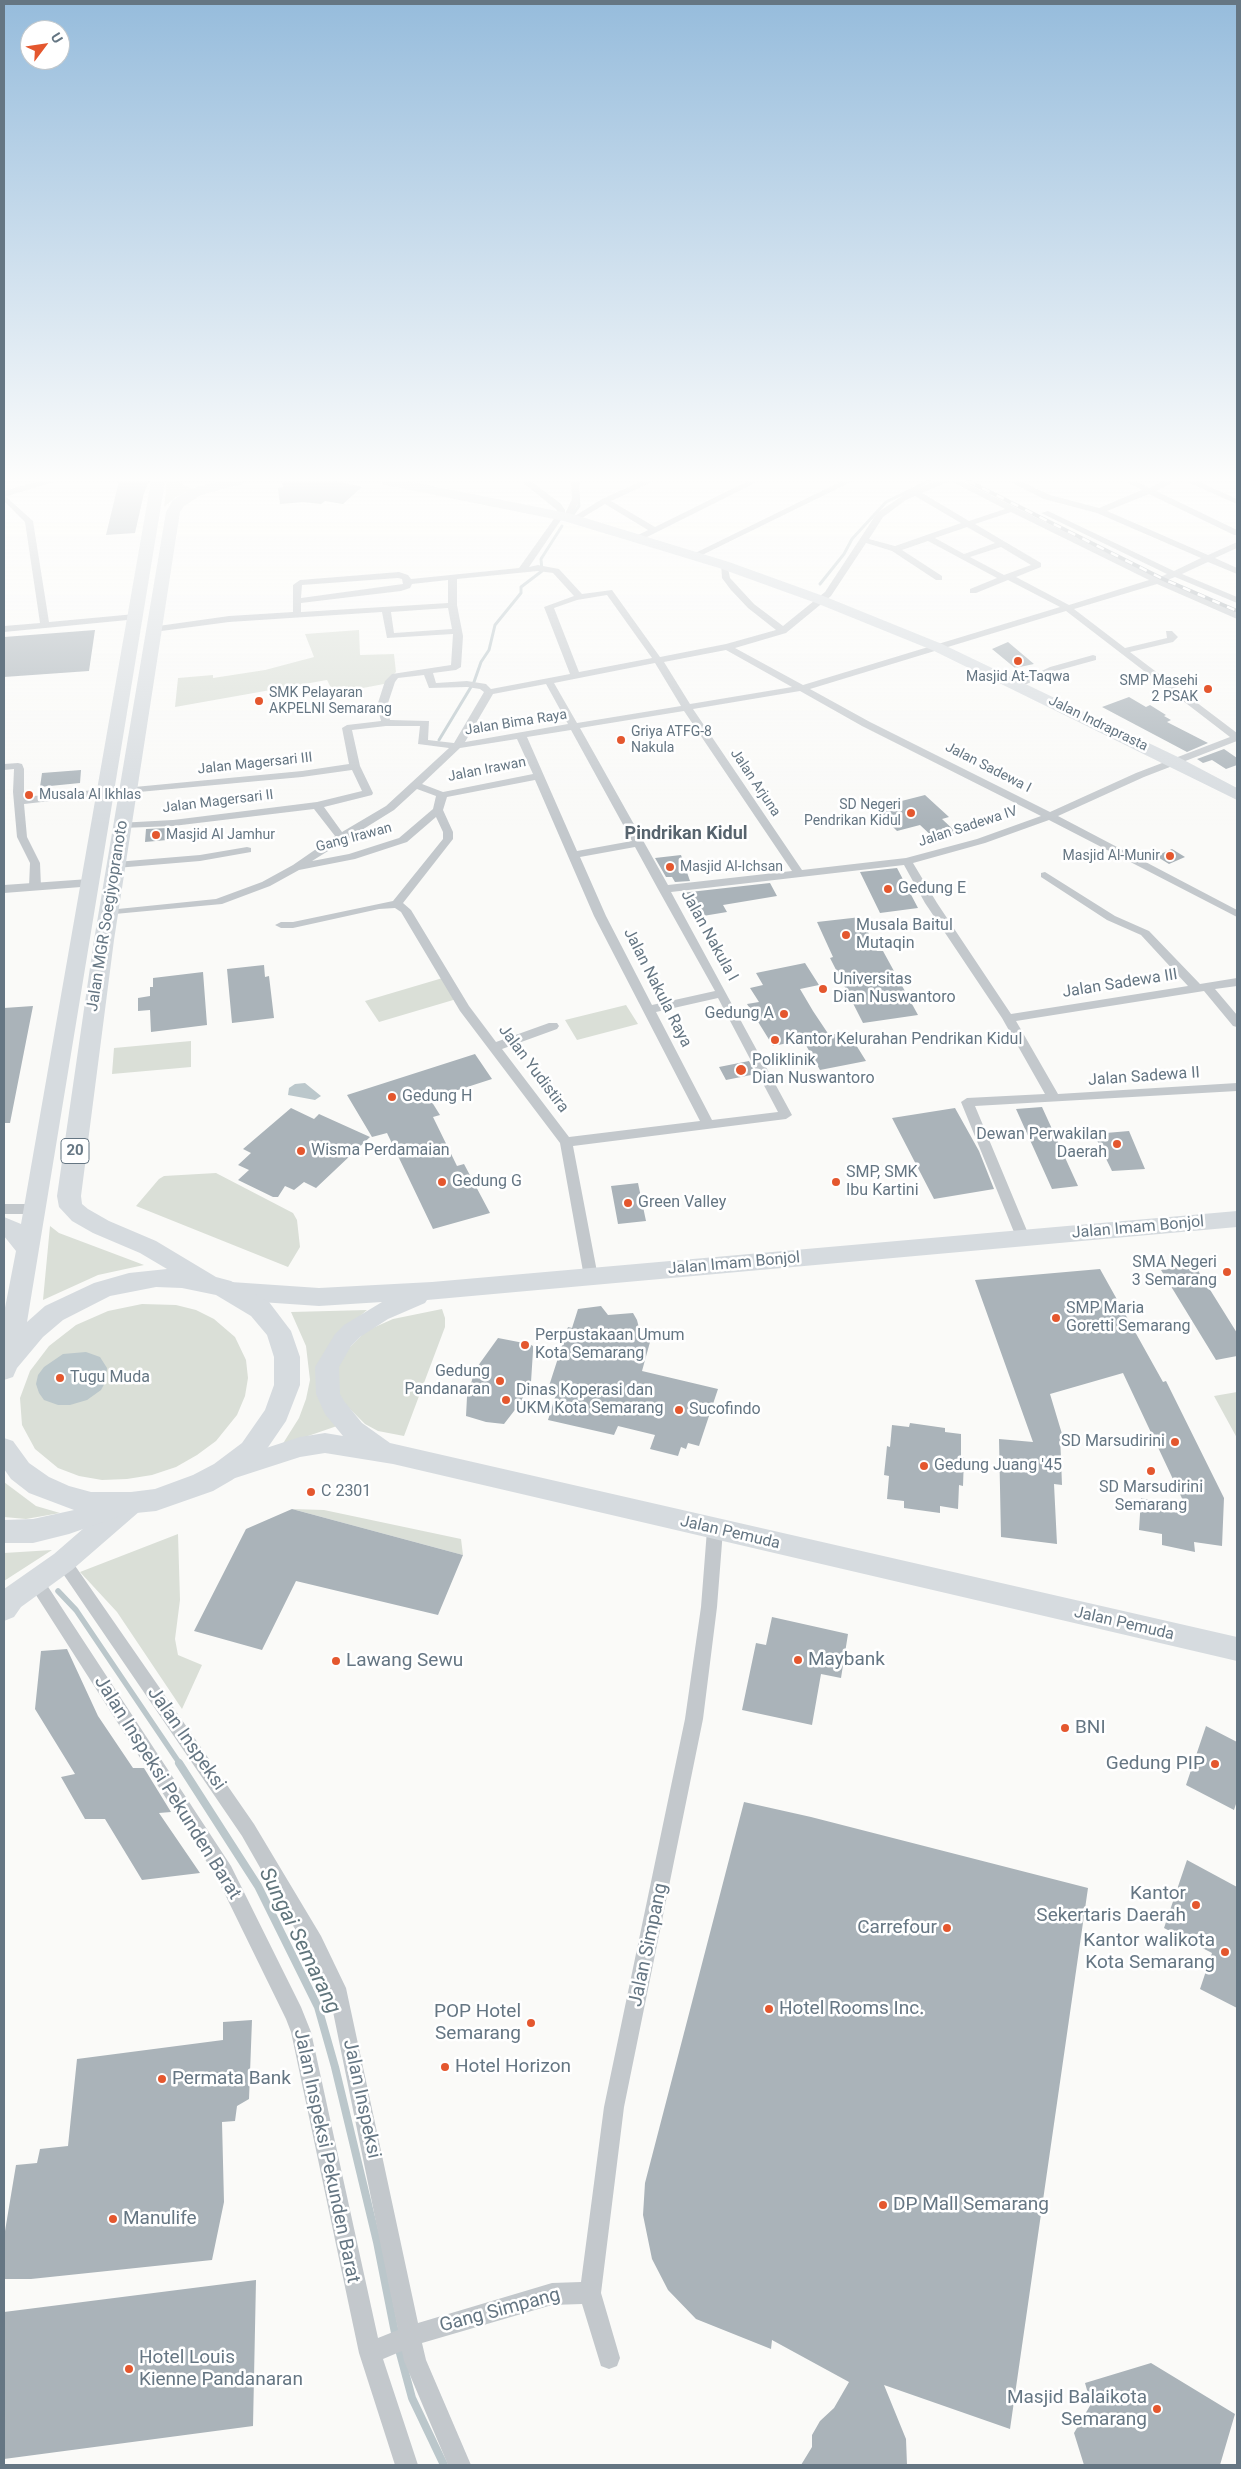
<!DOCTYPE html>
<html>
<head>
<meta charset="utf-8">
<style>
	body { margin:0 }
	#map { position:relative; width:1241px; height:2469px; overflow:hidden; background:#fafaf8; font-family:Roboto,sans-serif }
	canvas { display:block }
	.frame { position:absolute; inset:0; border:5px solid #657683; pointer-events:none }
	.north { position:absolute; left:20px; top:20px; width:50px; height:50px; box-sizing:border-box; background:#fff; border:1px solid #c1c8cd; border-radius:50%; rotate:59deg; font-size:14px; font-weight:700; line-height:20px; text-align:center; color:#657683 }
	.north::after { content:''; display:block; margin:auto; width:18px; height:22px; background:#e4572e; clip-path:polygon(50% 0,100% 100%,50% 72%,0 100%) }
</style>
</head>
<body>
<div id="map">
<canvas width="1241" height="2469"></canvas>
<div class="frame"></div>
<div class="north">U</div>
</div>
<script>
const ctx = document.querySelector('canvas').getContext('2d');
ctx.lineJoin = 'round';
function paint(path, color) {
  ctx.fillStyle = color;
  ctx.fill(path, 'evenodd');
}
function poly(rows) {
  const path = new Path2D();
  for (const r of rows) {
    path.moveTo(r[0], r[1]);
    for (let i = 2; i < r.length; i += 2) path.lineTo(r[i], r[i + 1]);
  }
  return path;
}
function stroke(path, color, width, dash) {
  ctx.strokeStyle = color;
  ctx.lineWidth = width;
  ctx.lineCap = dash ? 'butt' : 'round';
  ctx.setLineDash(dash || []);
  ctx.stroke(path);
}
function write(font, color, halo, rows, align = 'center') {
  ctx.font = font + ' Roboto,sans-serif';
  ctx.lineWidth = 5;
  ctx.setLineDash([]);
  ctx.textBaseline = 'middle';
  ctx.strokeStyle = halo;
  ctx.fillStyle = color;
  for (const [text, x, y, turn = 0] of rows) {
    ctx.save();
    ctx.translate(x, y);
    ctx.rotate((+turn || 0) * Math.PI / 180);
    ctx.textAlign = isNaN(turn) ? turn : align;
    if (halo) ctx.strokeText(text, 0, 0);
    ctx.fillText(text, 0, 0);
    ctx.restore();
  }
}
const green = poly([
	[167,481,175,481,193,489,176,497,164,507],
	[359,630,360,655,394,654,396,672,384,684,347,691,345,686,331,688,327,680,175,707,178,678,213,675,213,678,265,670,314,657,305,634],
	[446,977,460,998,379,1022,365,1001],
	[626,1005,638,1024,577,1040,565,1020],
	[191,1041,191,1067,112,1074,114,1048],
	[216,1173,293,1213,297,1220,300,1247,288,1267,136,1206,159,1179,164,1176],
	[50,1226,59,1233,144,1265,98,1275,43,1300],
	[142,1304,176,1305,196,1310,214,1319,235,1337,246,1360,248,1378,245,1396,237,1415,216,1441,197,1455,176,1467,152,1475,127,1479,102,1480,79,1476,58,1468,35,1449,22,1425,20,1398,30,1371,49,1346,76,1325,108,1311],
	[442,1309,445,1318,445,1327,404,1436,378,1431,365,1424,346,1405,338,1393,338,1359,366,1331,393,1319],
	[367,1310,336,1337,337,1426,282,1445,299,1418,306,1399,310,1380,306,1346,291,1312],
	[1237,1392,1237,1438,1214,1396],
	[4,1482,36,1506,60,1513,26,1519,4,1517],
	[292,1509,324,1510,461,1539,463,1555],
	[178,1534,180,1600,175,1639,178,1655,202,1665,182,1709,117,1612,80,1572],
	[52,1550,4,1581,4,1553]
]);
const water = poly([
	[305,1083,321,1096,315,1100,288,1095,289,1088,295,1084],
	[86,1352,100,1357,107,1368,106,1381,101,1390,87,1400,70,1405,58,1405,44,1400,39,1393,36,1384,38,1375,44,1367,63,1354]
]);
const streamFar2 = poly([
	[573,514,579,506,578,496],
	[820,584,844,554,852,539,886,502,929,481],
	[439,740,474,682,481,662,489,650,495,625,521,593,521,587,542,571,541,559,562,526]
]);
const streamFar1 = poly([
	[58,1591,76,1610,180,1764]
]);
const stream = poly([
	[179,1763,258,1886,318,2007,335,2067,377,2242,396,2338],
	[398,2346,412,2398,444,2465]
]);
const building = poly([
	[119,481,149,481,144,493,135,533,106,535],
	[282,481,335,481,362,487,343,504,325,501,321,504,303,502,280,504,278,488,283,487],
	[95,630,89,671,4,677,4,637],
	[1008,642,1034,664,1015,668,992,649],
	[1129,697,1146,707,1150,705,1166,715,1164,716,1171,720,1167,722,1208,743,1187,752,1102,707],
	[1224,749,1237,758,1237,765,1226,769,1212,760,1203,763,1197,759],
	[81,770,80,783,40,787,42,773],
	[925,795,949,817,942,819,957,833,935,839,920,825,897,831,874,808],
	[168,828,167,840,145,842,146,829],
	[1172,849,1185,857,1169,864,1156,856],
	[681,855,690,881,675,882,672,877,666,877,655,858],
	[897,868,918,908,880,913,860,872],
	[770,883,777,896,723,905,727,912,703,916,705,921,698,924,681,893],
	[861,917,877,951,883,951,918,1015,863,1023,830,958,833,957,817,922],
	[805,963,819,985,800,989,813,1011,829,1035,848,1032,866,1061,820,1070,803,1040,773,1046,747,1004,759,1002,750,988,763,985,756,973],
	[264,965,265,977,269,976,274,1018,232,1023,227,969],
	[203,972,207,1025,151,1032,150,1010,138,1011,138,998,150,996,150,987,153,987,153,978],
	[33,1006,10,1123,4,1123,4,1008],
	[475,1054,492,1079,430,1099,440,1115,433,1117,457,1166,464,1164,490,1213,433,1229,387,1133,372,1137,347,1095],
	[749,1061,756,1074,726,1080,719,1067],
	[1042,1107,1078,1186,1052,1189,1016,1109],
	[291,1108,314,1119,319,1114,370,1137,316,1188,304,1182,294,1190,285,1186,278,1197,273,1197,238,1180,249,1170,238,1165,251,1153,243,1149],
	[955,1108,979,1151,994,1189,934,1199,892,1118],
	[1129,1131,1145,1169,1112,1171,1094,1134],
	[638,1183,646,1221,618,1224,611,1186],
	[1194,1264,1237,1333,1237,1356,1216,1360,1161,1270],
	[1100,1269,1163,1382,1166,1381,1224,1498,1222,1546,1194,1542,1195,1552,1162,1545,1162,1534,1139,1530,1141,1498,1187,1509,1123,1373,1050,1394,1062,1434,1060,1434,1062,1485,1054,1484,1057,1544,1001,1537,999,1439,1033,1442,975,1280],
	[601,1306,608,1315,633,1313,637,1320,642,1340,650,1342,642,1371,718,1389,699,1446,688,1443,686,1449,681,1447,678,1456,650,1449,655,1435,618,1426,614,1435,548,1420,558,1388,549,1386,568,1327,572,1328,578,1309],
	[498,1338,529,1344,533,1346,533,1351,531,1382,529,1381,521,1402,504,1424,486,1422,466,1416,467,1397,475,1370],
	[910,1423,945,1428,945,1432,961,1434,961,1457,964,1457,963,1486,959,1485,958,1509,940,1506,940,1513,904,1508,904,1501,887,1499,889,1476,884,1475,887,1446,890,1447,892,1425,909,1427],
	[292,1509,463,1555,438,1615,296,1581,262,1650,194,1631,246,1529],
	[772,1617,848,1634,841,1678,821,1674,812,1725,742,1710,756,1643,766,1645],
	[67,1649,98,1716,133,1768,144,1768,171,1812,159,1813,200,1873,142,1880,105,1819,85,1819,61,1777,75,1774,35,1709,41,1651],
	[1206,1726,1237,1742,1237,1801,1234,1810,1186,1785],
	[744,1802,811,1817,1088,1888,1010,2429,884,2385,906,2439,907,2465,801,2465,812,2447,812,2435,820,2421,834,2408,849,2382,772,2340,771,2349,696,2319,668,2290,652,2259,643,2215,645,2183],
	[1187,1860,1237,1887,1237,2008,1200,1989,1212,1953,1164,1928],
	[252,2020,249,2099,237,2106,235,2121,222,2122,224,2202,212,2260,31,2279,4,2279,4,2237,16,2165,37,2163,40,2149,68,2146,77,2059,223,2040,223,2022],
	[256,2280,253,2426,4,2459,4,2312],
	[1151,2363,1235,2414,1220,2465,1084,2465,1074,2433,1091,2404,1085,2383]
]);
const minor = poly([
	[521,481,531,481,561,504,565,510,565,514,572,499,571,481,579,481,580,499,571,517,567,520,563,517,529,567,538,565,559,569,582,594,612,590,660,657,726,644,776,630,748,608,731,590,722,578,721,563,727,563,730,578,754,604,783,626,825,592,877,513,911,490,938,481,950,481,922,493,969,521,1005,509,951,481,962,481,1158,578,1167,574,1041,513,1048,511,1174,571,1201,558,1097,513,1044,499,1008,481,1020,481,1050,495,1099,508,1142,490,1125,481,1136,481,1149,488,1164,481,1176,481,1156,491,1237,530,1237,535,1234,535,1149,494,1107,511,1208,555,1237,542,1237,548,1215,558,1237,568,1237,574,1208,562,1182,574,1237,597,1237,603,1175,577,1165,581,1237,613,1237,619,1157,584,1074,609,1125,648,1167,638,1166,631,1172,631,1178,637,1173,642,1130,652,1237,733,1237,741,1144,777,1058,816,1237,910,1237,917,1049,820,985,843,913,863,937,903,1011,1014,1188,986,1141,935,1107,920,1041,877,1041,873,1045,872,1115,916,1149,931,1200,984,1237,978,1237,986,1215,989,1237,1015,1237,1027,1233,1026,1204,991,1016,1021,1058,1094,1237,1083,1237,1091,975,1106,1030,1238,1028,1242,1018,1242,961,1102,967,1098,1045,1094,1002,1018,925,903,904,865,671,892,792,1115,786,1119,573,1146,598,1277,596,1281,591,1282,586,1281,584,1277,560,1143,460,1011,401,912,395,908,379,909,293,928,281,928,275,925,281,922,293,922,393,901,443,839,443,832,436,817,407,842,355,859,299,870,270,886,222,904,104,915,102,913,108,910,216,899,262,882,293,865,335,836,314,809,173,826,122,828,118,827,118,823,173,820,317,802,362,791,352,770,302,777,128,793,124,792,124,788,302,771,349,764,342,728,347,725,381,721,377,706,385,681,392,674,451,665,453,634,387,638,382,612,229,622,154,632,151,631,151,627,229,616,293,612,293,585,300,580,399,572,408,575,411,579,519,568,556,516,557,510,521,481],
	[915,496,961,523,895,546,869,539,883,517,906,500,915,496],
	[1011,512,1149,580,1069,605,1016,577,1041,567,1041,563,975,524,1011,512],
	[967,527,995,543,964,554,935,538,967,527],
	[928,541,997,578,970,589,970,593,976,593,1008,580,1060,607,803,685,735,648,786,633,831,596,866,543,892,551,936,580,942,580,942,576,902,550,928,541],
	[1001,547,1031,565,1004,575,970,557,1001,547],
	[538,571,553,573,574,596,544,607,570,674,491,689,486,684,467,681,436,683,433,673,456,670,461,667,463,636,457,605,457,579,538,571],
	[398,578,402,579,403,584,301,598,302,585,398,578],
	[448,580,448,603,301,612,301,603,401,591,410,588,412,584,448,580],
	[607,595,652,658,579,672,554,608,577,600,607,595],
	[448,608,452,629,394,633,391,612,448,608],
	[1066,611,1230,737,1136,773,1050,812,870,722,810,689,1066,611],
	[726,650,792,687,690,704,664,662,726,650],
	[655,663,681,706,577,723,554,683,655,663],
	[424,675,429,688,467,687,480,689,484,692,454,743,428,740,429,721,390,720,387,706,395,682,398,678,424,675],
	[546,684,568,724,465,742,493,694,546,684],
	[800,691,862,726,1041,816,977,839,906,858,802,870,693,709,800,691],
	[684,711,792,871,668,885,580,728,684,711],
	[386,726,420,726,418,744,449,748,386,806,342,832,324,807,372,795,373,793,360,766,352,730,386,726],
	[571,730,632,841,577,851,527,737,571,730],
	[517,739,533,774,443,792,422,784,460,748,517,739],
	[535,780,594,916,700,1121,569,1137,502,1049,557,1029,559,1026,557,1023,549,1023,496,1042,469,1006,411,910,403,903,453,839,453,832,443,810,447,797,535,780],
	[417,789,436,796,433,809,399,838,349,854,312,861,394,810,417,789],
	[635,847,658,889,715,991,652,1005,606,916,580,857,635,847],
	[718,998,778,1112,712,1120,656,1012,718,998],
	[642,481,654,481,611,501,655,527,748,481,759,481,639,541,636,540,636,536,648,530,605,504,577,521,570,519,602,499,642,481],
	[842,481,853,481,696,558,689,556,842,481],
	[1185,481,1197,481,1237,499,1237,504,1185,481],
	[4,495,33,521,49,622,135,614,140,617,138,619,4,632,4,626,40,623,25,522,4,501,4,495],
	[1093,655,1096,656,1096,660,1056,671,1020,687,1012,685,1050,667,1093,655],
	[18,763,22,764,24,769,24,797,104,789,109,792,104,795,24,804,27,837,40,863,41,887,35,890,29,887,30,863,17,837,13,792,14,769,4,770,4,764,18,763],
	[247,847,251,848,251,852,200,861,116,868,111,865,116,862,200,855,247,847],
	[4,1204,34,1204,41,1209,34,1214,4,1214,4,1204],
	[715,1523,721,1525,723,1530,717,1607,703,1719,624,2107,601,2293,620,2358,617,2366,609,2369,601,2366,582,2304,552,2305,422,2343,426,2360,471,2465,448,2465,404,2361,402,2351,383,2359,418,2465,395,2465,359,2353,291,2032,286,2019,217,1878,27,1581,29,1576,35,1574,41,1576,231,1866,301,2007,311,2032,378,2338,398,2330,330,1997,307,1950,242,1836,55,1562,57,1557,63,1555,69,1557,254,1824,321,1936,346,1988,418,2323,552,2283,581,2282,604,2107,685,1719,701,1607,707,1530,709,1525,715,1523]
]);
const tertiary = poly([
	[39,481,57,481,4,497,4,491,39,481],
	[89,879,94,880,96,883,94,886,4,893,4,885,89,879]
]);
const primary = poly([
	[379,481,407,481,572,514,729,562,826,597,942,644,1180,758,1237,788,1237,800,932,650,816,603,719,568,564,521,385,485,379,481],
	[1237,1211,1237,1227,427,1300,425,1303,388,1319,360,1337,351,1346,339,1367,340,1394,344,1401,362,1423,390,1443,1237,1637,1237,1661,393,1464,325,1453,300,1457,229,1480,220,1477,216,1470,220,1463,300,1437,325,1433,343,1436,325,1414,316,1394,315,1367,335,1334,344,1325,382,1302,319,1306,231,1300,223,1297,219,1291,223,1285,231,1282,319,1288,432,1282,1237,1211],
	[131,1492,140,1495,144,1503,140,1511,72,1570,21,1607,14,1617,4,1621,4,1589,54,1554,122,1495,131,1492]
]);
const trunk = poly([
	[151,481,165,481,27,1322,45,1306,94,1283,129,1273,167,1269,140,1253,93,1233,72,1221,59,1207,57,1196,94,940,166,512,173,500,191,489,219,481,244,481,242,484,201,495,184,506,180,512,114,940,81,1196,82,1204,88,1209,109,1221,156,1241,216,1277,231,1281,269,1302,291,1331,300,1357,300,1385,286,1421,260,1459,232,1480,213,1491,156,1511,126,1514,69,1534,33,1543,4,1543,4,1520,33,1519,74,1510,29,1493,11,1479,4,1469,4,1438,13,1441,29,1463,49,1477,69,1486,91,1492,131,1492,155,1489,193,1475,214,1464,242,1443,265,1410,274,1385,274,1357,267,1335,251,1316,216,1295,182,1288,156,1287,110,1296,63,1320,43,1337,17,1368,13,1377,4,1380,4,1313,16,1251,4,1236,4,1217,21,1224,151,481]
]);
const rail = poly([
	[968,481,1163,579,1237,611]
]);
const markers = [
	[1018,661,5,"#e4572e"],
	[1208,689,5,"#e4572e"],
	[259,701,5,"#e4572e"],
	[621,740,5,"#e4572e"],
	[29,795,5,"#e4572e"],
	[911,813,5,"#e4572e"],
	[156,835,5,"#e4572e"],
	[1170,856,5,"#e4572e"],
	[670,867,5,"#e4572e"],
	[888,889,5,"#e4572e"],
	[846,935,5,"#e4572e"],
	[823,989,5,"#e4572e"],
	[784,1014,5,"#e4572e"],
	[775,1040,5,"#e4572e"],
	[741,1070,6,"#e4572e"],
	[392,1097,5,"#e4572e"],
	[1117,1144,5,"#e4572e"],
	[301,1151,5,"#e4572e"],
	[442,1182,5,"#e4572e"],
	[836,1182,5,"#e4572e"],
	[628,1203,5,"#e4572e"],
	[1227,1272,5,"#e4572e"],
	[1056,1318,5,"#e4572e"],
	[525,1345,5,"#e4572e"],
	[60,1378,5,"#e4572e"],
	[500,1381,5,"#e4572e"],
	[506,1400,5,"#e4572e"],
	[679,1410,5,"#e4572e"],
	[1175,1442,5,"#e4572e"],
	[924,1466,5,"#e4572e"],
	[1151,1471,5,"#e4572e"],
	[311,1492,5,"#e4572e"],
	[798,1660,5,"#e4572e"],
	[336,1661,5,"#e4572e"],
	[1065,1728,5,"#e4572e"],
	[1215,1764,5,"#e4572e"],
	[1196,1905,5,"#e4572e"],
	[947,1928,5,"#e4572e"],
	[1225,1952,5,"#e4572e"],
	[769,2009,5,"#e4572e"],
	[531,2023,5,"#e4572e"],
	[445,2067,5,"#e4572e"],
	[162,2079,5,"#e4572e"],
	[883,2205,5,"#e4572e"],
	[113,2219,5,"#e4572e"],
	[129,2369,5,"#e4572e"],
	[1157,2409,5,"#e4572e"]
];
const farPoinames = [
	["Masjid At-Taqwa",1018,677,"center"],
	["SMP Masehi",1198,681,"right"],
	["2 PSAK",1198,697,"right"],
	["SMK Pelayaran",269,693],
	["AKPELNI Semarang",269,709],
	["Griya ATFG-8",631,732],
	["Nakula",631,748],
	["Musala Al Ikhlas",39,795],
	["SD Negeri",901,805,"right"],
	["Pendrikan Kidul",901,821,"right"],
	["Masjid Al Jamhur",166,835],
	["Masjid Al-Munir",1160,856,"right"],
	["Masjid Al-Ichsan",680,867]
];
const farStreetnames = [
	["Jalan Bima Raya",516,723,-9],
	["Jalan Indraprasta",1098,724,26],
	["Jalan Magersari III",255,764,-6],
	["Jalan Sadewa I",988,768,27],
	["Jalan Irawan",487,770,-11],
	["Jalan Arjuna",755,783,56],
	["Jalan Magersari II",218,802,-7],
	["Jalan Sadewa IV",968,827,-18],
	["Gang Irawan",354,838,-15]
];
const shields = [
	[75,1151,28]
];
const shieldNames = [
	["20",75,1151]
];
const poiNames = [
	["Gedung E",898,889],
	["Musala Baitul",856,926],
	["Mutaqin",856,944],
	["Universitas",833,980],
	["Dian Nuswantoro",833,998],
	["Gedung A",774,1014,"right"],
	["Kantor Kelurahan Pendrikan Kidul",785,1040],
	["Poliklinik",752,1061],
	["Dian Nuswantoro",752,1079],
	["Gedung H",402,1097],
	["Dewan Perwakilan",1107,1135,"right"],
	["Daerah",1107,1153,"right"],
	["Wisma Perdamaian",311,1151],
	["SMP, SMK",846,1173],
	["Ibu Kartini",846,1191],
	["Gedung G",452,1182],
	["Green Valley",638,1203],
	["SMA Negeri",1217,1263,"right"],
	["3 Semarang",1217,1281,"right"],
	["SMP Maria",1066,1309],
	["Goretti Semarang",1066,1327],
	["Perpustakaan Umum",535,1336],
	["Kota Semarang",535,1354],
	["Gedung",490,1372,"right"],
	["Pandanaran",490,1390,"right"],
	["Tugu Muda",70,1378],
	["Dinas Koperasi dan",516,1391],
	["UKM Kota Semarang",516,1409],
	["Sucofindo",689,1410],
	["SD Marsudirini",1165,1442,"right"],
	["Gedung Juang '45",934,1466],
	["SD Marsudirini",1151,1488,"center"],
	["Semarang",1151,1506,"center"],
	["C 2301",321,1492]
];
const streetNames = [
	["Jalan MGR Soegiyopranoto",108,916,-81],
	["Jalan Nakula I",709,936,61],
	["Jalan Sadewa III",1120,984,-9],
	["Jalan Nakula Raya",657,988,63],
	["Jalan Yudistira",533,1069,53],
	["Jalan Sadewa II",1144,1077,-4],
	["Jalan Imam Bonjol",1138,1228,-5],
	["Jalan Imam Bonjol",734,1264,-5],
	["Jalan Pemuda",730,1533,13],
	["Jalan Pemuda",1124,1624,13]
];
const farDistrictnames = [
	["Pindrikan Kidul",686,834]
];
const nearPoinames = [
	["Maybank",808,1660],
	["Lawang Sewu",346,1661],
	["BNI",1075,1728],
	["Gedung PIP",1205,1764,"right"],
	["Kantor",1186,1894,"right"],
	["Sekertaris Daerah",1186,1916,"right"],
	["Carrefour",937,1928,"right"],
	["Kantor walikota",1215,1941,"right"],
	["Kota Semarang",1215,1963,"right"],
	["Hotel Rooms Inc.",779,2009],
	["POP Hotel",521,2012,"right"],
	["Semarang",521,2034,"right"],
	["Hotel Horizon",455,2067],
	["Permata Bank",172,2079],
	["DP Mall Semarang",893,2205],
	["Manulife",123,2219],
	["Hotel Louis",139,2358],
	["Kienne Pandanaran",139,2380],
	["Masjid Balaikota",1147,2398,"right"],
	["Semarang",1147,2420,"right"]
];
const nearStreetnames = [
	["Jalan Inspeksi",186,1739,55],
	["Jalan Inspeksi Pekunden Barat",167,1788,58],
	["Jalan Simpang",649,1945,-78],
	["Jalan Inspeksi",361,2099,78],
	["Jalan Inspeksi Pekunden Barat",326,2156,78],
	["Gang Simpang",500,2311,-15]
];
const nearWaternames = [
	["Sungai Semarang",299,1941,64]
];
paint(green, '#dadfd7');
paint(water, '#bbc7cb');
stroke(streamFar2, '#bbc7cb', 3);
stroke(streamFar1, '#bbc7cb', 5.5);
stroke(stream, '#bbc7cb', 8);
paint(building, '#aab3b9');
paint(minor, '#c3c8cc');
paint(tertiary, '#c3c8cc');
paint(primary, '#d6dbdf');
paint(trunk, '#d6dbdf');
stroke(rail, '#a2aab0', 4);
stroke(rail, '#fff', 2.5, [8]);
const sky = ctx.createLinearGradient(0, 0, 0, 827);
sky.addColorStop(0, '#96bcdc');
sky.addColorStop(0.58, '#fdfdfc');
sky.addColorStop(1, '#fdfdfc00');
ctx.fillStyle = sky;
ctx.fillRect(0, 0, 1241, 827);
for (const [x, y, r, color] of markers) {
  const dot = new Path2D();
  dot.arc(x, y, r, 0, 2 * Math.PI);
  ctx.fillStyle = color;
  ctx.fill(dot);
  stroke(dot, '#fff', 2);
}
write('14px', '#657683', '#fff', farPoinames, 'left');
write('14px', '#657683', '#fff', farStreetnames);
for (const [x, y, w] of shields) {
  const box = new Path2D();
  box.roundRect(x - w / 2, y - 12.5, w, 25, 4);
  ctx.fillStyle = '#fff';
  ctx.fill(box);
  stroke(box, '#657683', 1);
}
write('bold 15px', '#657683', null, shieldNames);
write('16px', '#657683', '#fff', poiNames, 'left');
write('16px', '#657683', '#fff', streetNames);
write('bold 18px', '#57646e', '#fff', farDistrictnames);
write('19px', '#657683', '#fff', nearPoinames, 'left');
write('19px', '#657683', '#fff', nearStreetnames);
write('italic 21px', '#60757c', '#fff', nearWaternames);
</script>
</body>
</html>
